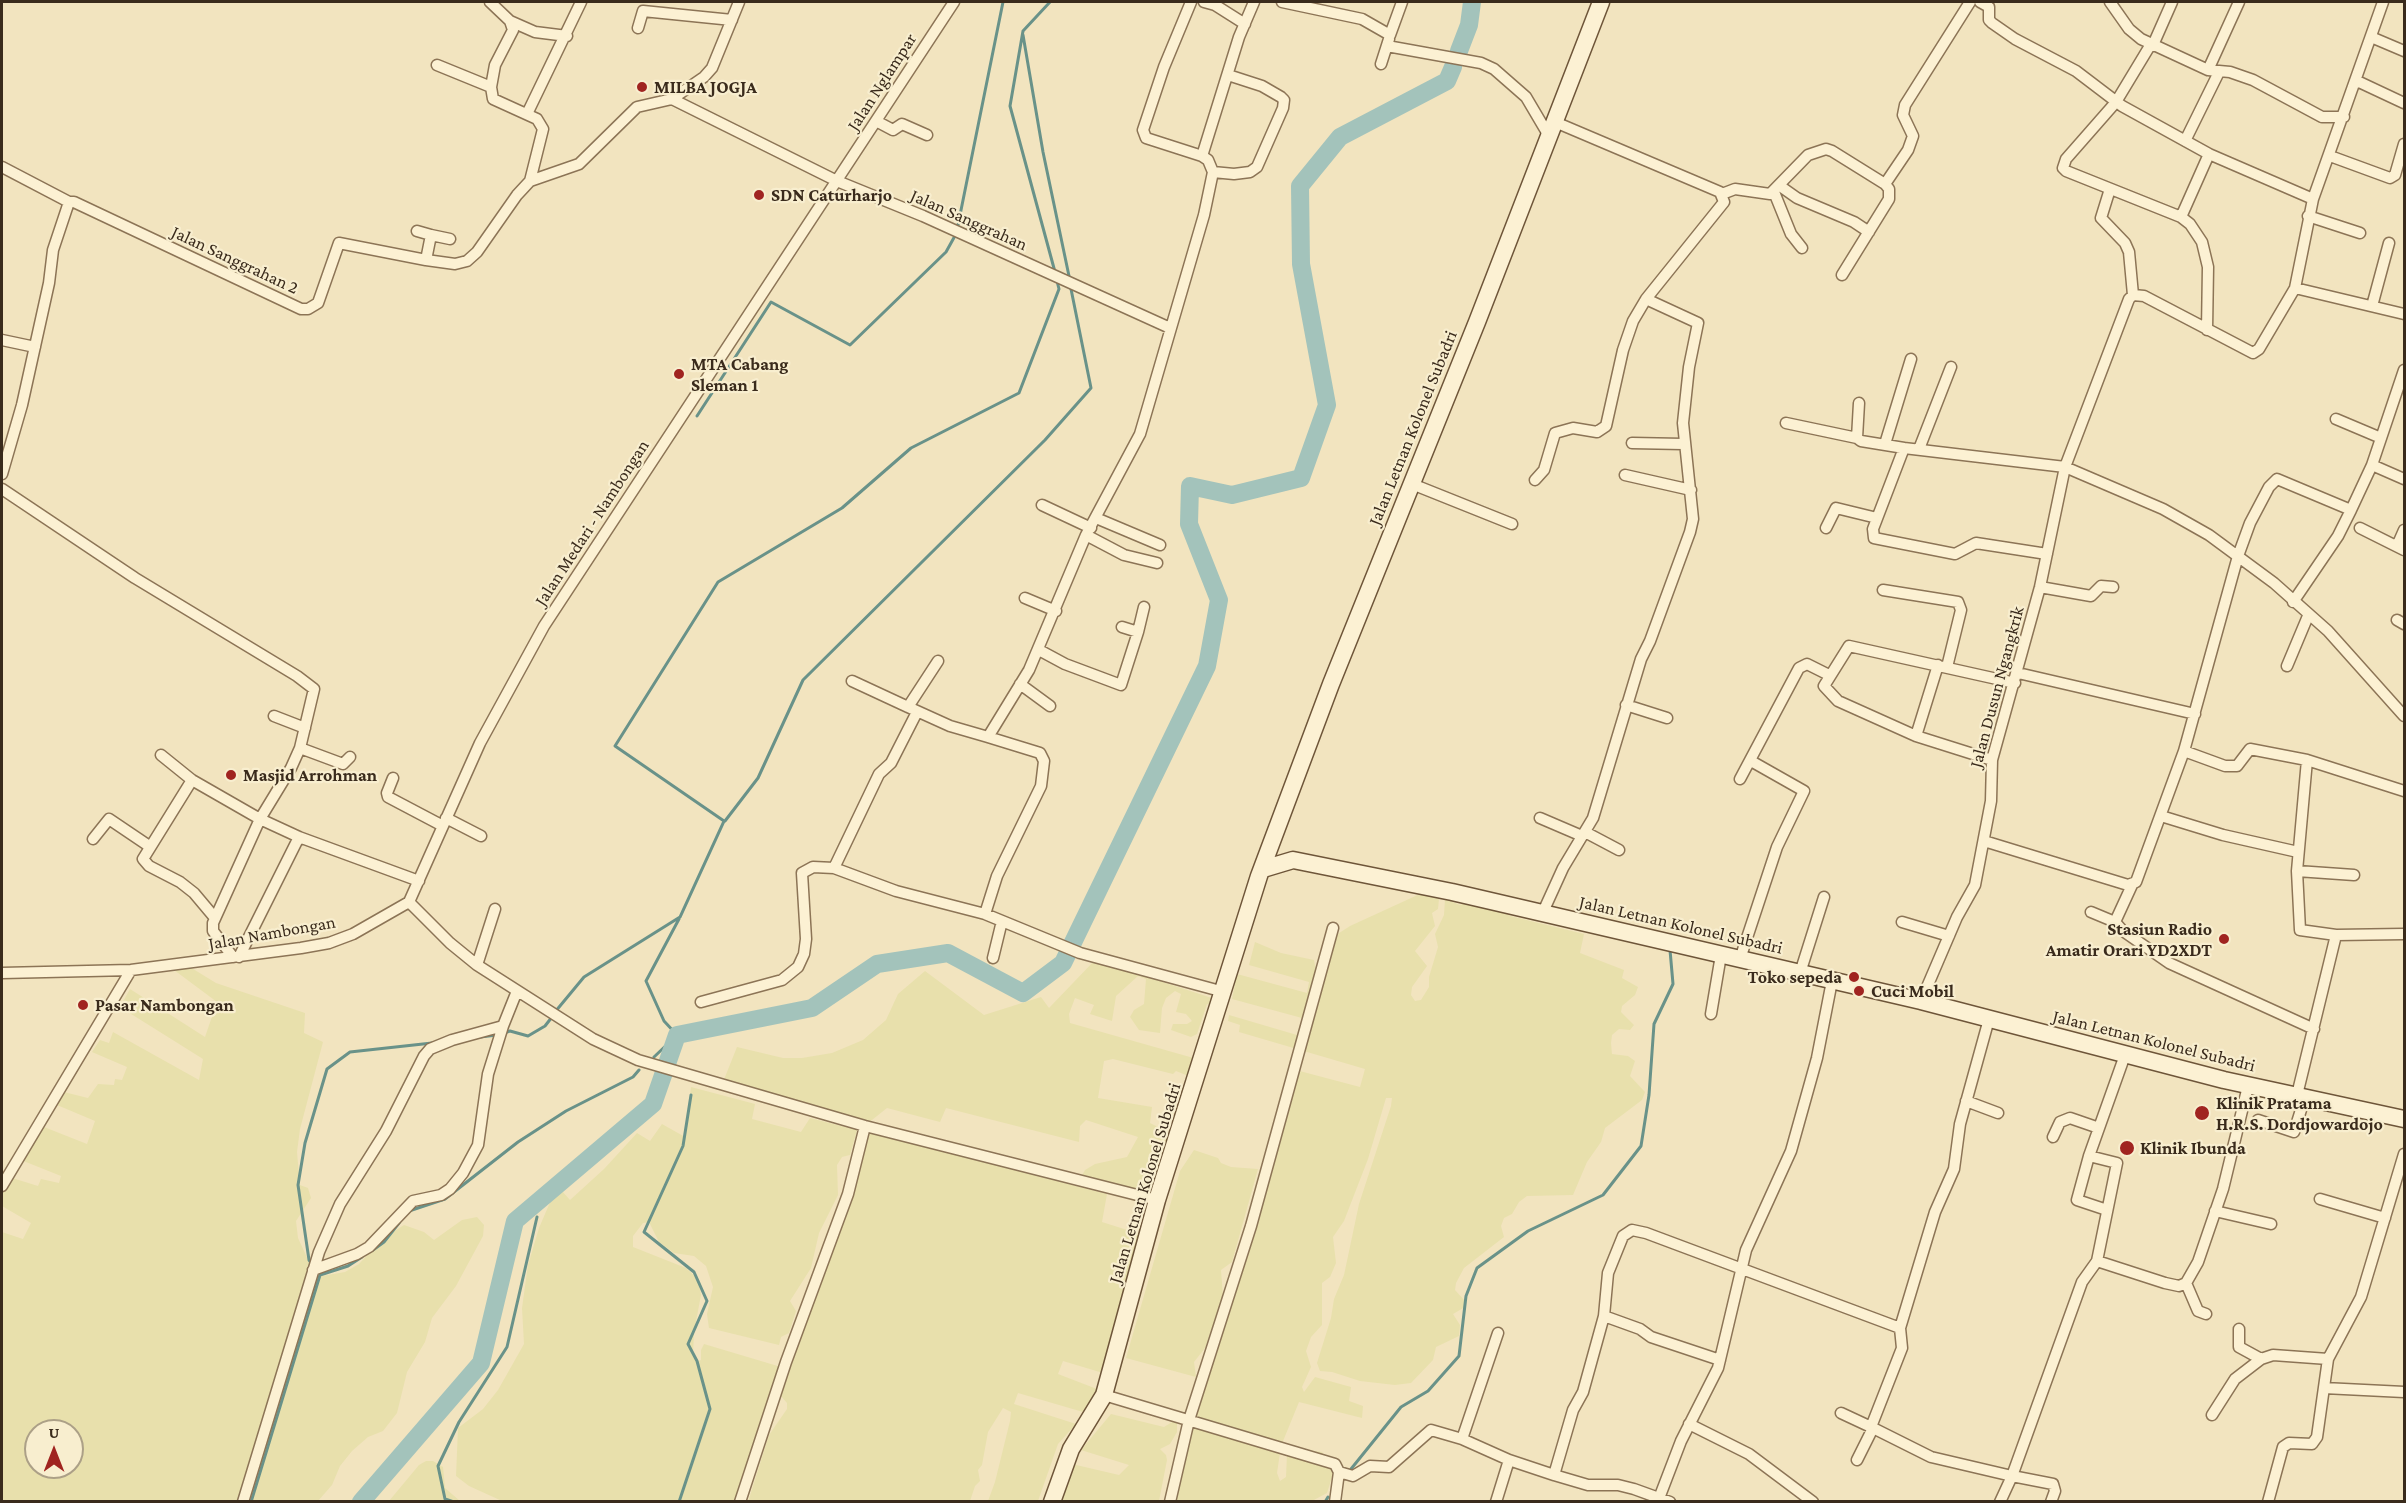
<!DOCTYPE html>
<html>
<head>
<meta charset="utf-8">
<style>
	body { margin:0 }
	#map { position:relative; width:2406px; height:1503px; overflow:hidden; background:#f2e4bf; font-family:"Crimson Pro",serif }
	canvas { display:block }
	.frame { position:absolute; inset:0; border:3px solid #3a2b1c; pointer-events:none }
	.north { position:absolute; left:24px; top:1419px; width:60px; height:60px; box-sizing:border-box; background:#f8eecf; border:2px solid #aca087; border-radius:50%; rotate:0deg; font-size:16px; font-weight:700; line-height:24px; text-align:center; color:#3a2b1c }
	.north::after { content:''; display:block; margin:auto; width:21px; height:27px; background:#a02420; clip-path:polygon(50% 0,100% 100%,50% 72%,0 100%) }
</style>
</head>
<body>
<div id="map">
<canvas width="2406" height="1503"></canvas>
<div class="frame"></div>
<div class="north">U</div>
</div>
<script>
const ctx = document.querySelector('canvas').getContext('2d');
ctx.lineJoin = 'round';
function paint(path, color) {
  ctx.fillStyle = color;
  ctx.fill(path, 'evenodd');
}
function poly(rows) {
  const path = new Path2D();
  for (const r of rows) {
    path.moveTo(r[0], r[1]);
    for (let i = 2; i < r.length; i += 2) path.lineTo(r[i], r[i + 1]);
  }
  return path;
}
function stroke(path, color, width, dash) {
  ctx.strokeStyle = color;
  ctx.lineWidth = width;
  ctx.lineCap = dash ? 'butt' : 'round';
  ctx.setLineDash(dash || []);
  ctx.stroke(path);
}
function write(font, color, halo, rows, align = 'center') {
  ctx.font = font + ' "Crimson Pro",serif';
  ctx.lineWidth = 4.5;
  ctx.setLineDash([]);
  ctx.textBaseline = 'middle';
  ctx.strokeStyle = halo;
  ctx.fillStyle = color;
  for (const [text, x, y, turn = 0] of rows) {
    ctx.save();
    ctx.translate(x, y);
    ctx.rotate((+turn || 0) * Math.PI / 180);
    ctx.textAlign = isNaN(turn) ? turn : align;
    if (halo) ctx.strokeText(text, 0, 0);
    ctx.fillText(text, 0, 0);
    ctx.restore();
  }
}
const farmland = poly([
	[1422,893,1439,899,1438,909,1432,913,1435,926,1415,951,1427,966,1412,987,1411,995,1415,1001,1421,1000,1429,987,1429,977,1438,947,1435,934,1444,915,1445,899,1460,905,1468,902,1506,912,1510,916,1584,934,1580,953,1624,970,1622,978,1638,987,1635,995,1622,1006,1621,1012,1634,1025,1630,1030,1619,1029,1612,1035,1611,1043,1612,1054,1628,1056,1635,1061,1630,1076,1645,1092,1642,1100,1605,1128,1601,1142,1587,1162,1573,1195,1527,1196,1519,1202,1512,1214,1504,1218,1501,1226,1504,1237,1464,1268,1456,1283,1455,1290,1465,1301,1465,1307,1453,1314,1460,1325,1459,1336,1436,1347,1433,1360,1411,1383,1395,1385,1360,1381,1332,1372,1320,1371,1317,1363,1331,1318,1334,1299,1344,1275,1359,1204,1391,1106,1392,1098,1386,1098,1368,1159,1344,1221,1333,1237,1336,1263,1330,1277,1322,1283,1322,1325,1311,1337,1306,1351,1311,1367,1302,1387,1304,1392,1315,1377,1351,1387,1349,1401,1363,1406,1362,1418,1299,1402,1281,1446,1277,1473,1280,1481,1286,1477,1287,1454,1293,1448,1322,1452,1334,1471,1327,1493,1312,1501,1174,1502,1201,1378,1292,1069,1360,1087,1365,1069,1239,1032,1240,1025,1228,1021,1229,1015,1297,1035,1302,1018,1232,999,1237,974,1307,993,1309,982,1249,965,1255,942,1281,953,1314,960,1316,971,1322,973,1328,970,1330,963,1330,939,1350,926],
	[1095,960,1215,999,1213,1005,1207,1004,1197,1034,1191,1037,1171,1030,1173,1024,1187,1024,1192,1021,1186,1014,1176,1012,1181,994,1175,991,1166,998,1162,1008,1160,1033,1139,1030,1130,1017,1134,1010,1144,1004,1146,979,1138,976,1116,996,1112,1021,1090,1014,1094,1005,1075,998,1069,1014,1070,1023,1197,1059,1191,1077,1176,1071,1173,1074,1113,1059,1104,1061,1098,1098,1152,1107,1150,1123,1174,1135,1156,1196,1080,1179,1085,1170,1095,1164,1127,1157,1138,1137,1086,1120,1080,1126,1079,1142,946,1108,940,1122,887,1108,867,1124,721,1087,737,1047,783,1058,802,1058,832,1053,863,1040,886,1020,898,994,925,971,984,1015,1041,997,1049,1008],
	[185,964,216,983,305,1013,304,1033,323,1042,300,1129,297,1152,300,1185,308,1188,311,1198,296,1221,298,1238,316,1277,345,1272,359,1264,382,1239,404,1225,424,1232,434,1240,462,1220,477,1217,484,1225,483,1236,456,1286,432,1318,425,1342,407,1372,397,1413,383,1431,368,1437,352,1451,340,1466,332,1485,318,1501,2,1501,2,1232,23,1239,31,1223,2,1206,2,1189,9,1177,38,1186,41,1179,59,1183,61,1176,21,1160,44,1127,87,1144,95,1121,57,1105,64,1092,88,1098,98,1084,114,1085,115,1079,122,1080,127,1067,92,1052,100,1040,109,1043,113,1032,199,1080,203,1059,120,1007,130,989,205,1037,217,1002,170,967],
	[36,1431,72,1431,72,1467,36,1467],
	[691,1087,755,1104,752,1119,801,1132,810,1118,857,1130,850,1155,842,1157,837,1165,838,1195,819,1233,811,1268,790,1301,796,1311,789,1333,781,1337,779,1345,709,1328,707,1314,713,1287,706,1266,694,1256,674,1253,659,1242,649,1222,643,1223,633,1236,633,1247,686,1268,698,1279,701,1295,694,1332,693,1355,696,1362,701,1360,701,1350,704,1344,781,1367,739,1501,502,1501,469,1486,456,1476,458,1428,483,1409,498,1390,524,1344,522,1308,528,1265,539,1228,554,1193,562,1191,570,1200,604,1169,637,1133,650,1141,662,1124,685,1137],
	[867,1132,1107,1194,1102,1222,1143,1235,1103,1373,1063,1361,1058,1374,1097,1389,1083,1412,1018,1393,1014,1404,1076,1424,1058,1444,1038,1501,988,1501,995,1482,1010,1421,1011,1412,1003,1408,988,1432,982,1465,978,1470,980,1481,975,1486,970,1501,748,1502,769,1435,787,1409,787,1403,780,1395],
	[1194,1150,1218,1158,1221,1163,1231,1167,1258,1169,1232,1262,1221,1270,1223,1297,1205,1348,1194,1362,1196,1377,1126,1358,1180,1171],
	[1111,1414,1164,1427,1177,1419,1177,1432,1170,1444,1160,1449,1166,1455,1167,1460,1159,1501,1062,1502,1072,1464,1119,1475,1129,1465,1081,1450],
	[426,1461,433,1461,443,1467,445,1488,460,1501,389,1501,419,1465]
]);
const stream = poly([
	[1050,2,1023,31,1010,106,1055,272],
	[1023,35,1043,152,1069,276],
	[958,225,1003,2],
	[697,416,771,302,850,345,946,252,956,234],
	[725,821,758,778,803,680,1045,440,1091,388,1071,289],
	[555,1012,584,977,680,917,724,821,615,746,718,582,842,508,911,448,1019,393,1059,289,1057,281],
	[504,1033,510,1031,528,1036,545,1026,552,1017],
	[480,1037,497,1035],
	[654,1057,677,1035,664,1021,646,981,679,919],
	[409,1211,445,1199,518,1142,566,1111,633,1077,639,1070],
	[373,1250,384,1242,399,1223],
	[312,1264,309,1260,298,1185,305,1143,327,1069,350,1052,432,1043],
	[1351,1469,1401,1407,1428,1391,1459,1356,1466,1296,1477,1268,1528,1231,1603,1195,1641,1146,1649,1095,1654,1024,1673,984,1670,950],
	[251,1502,320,1275,348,1266,362,1257],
	[454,1502,445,1499,438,1466,459,1422,507,1347,537,1217],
	[679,1502,710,1409,697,1361,688,1344,707,1301,694,1272,644,1232,683,1146,691,1095],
	[1325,1502,1328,1497]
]);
const river = poly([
	[1459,51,1469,25,1472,2],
	[361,1502,481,1363,515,1221,653,1104,677,1035,812,1008,877,964,948,953,1023,993,1063,963,1207,666,1219,600,1189,524,1190,486,1232,495,1301,478,1327,405,1301,264,1300,186,1340,137,1447,81,1453,67]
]);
const minor = poly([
	[490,2,510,21,513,30,495,65,491,87,493,99,537,119,543,129,530,181],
	[739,2,712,68,704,77,672,99,837,181,923,216,1170,328],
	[1191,2,1164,67,1143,130,1146,138,1202,156],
	[1204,2,1215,5,1245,24],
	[1282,2,1362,19,1390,35,1402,2],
	[1980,2,1989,7,1989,20,1992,23,2015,39,2076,71,2122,106,2209,154,2313,199],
	[2110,2,2129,29,2141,39,2208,70,2230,72,2253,80,2322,117,2344,117],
	[2383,2,2313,199,2295,288,2404,314],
	[510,21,535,32,567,36],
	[638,28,643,11,732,20],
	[2371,37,2404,51],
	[2151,44,2116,102,2066,159,2063,168,2066,171,2181,217],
	[2153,45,2172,2],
	[1387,46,1481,63,1494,69,1526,97,1549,136],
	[1381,64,1389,39],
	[437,65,491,87],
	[2208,70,2239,2],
	[2357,81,2404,103],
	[527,114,581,2],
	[876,121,893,130,902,124,927,135],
	[2185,141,2219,72],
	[2330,156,2390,178,2395,175,2404,144],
	[2,167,69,202],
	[1213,172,1234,174,1250,172,1257,167,1283,108,1284,100,1281,97,1262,86,1228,75],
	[1780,186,1797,198,1854,222,1869,232],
	[2110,189,2101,218,2125,243,2129,252,2133,295],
	[1774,192,1791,234,1802,248],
	[1722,194,1735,189,1770,194,1808,155,1826,149,1832,151,1885,184,1908,150,1913,136,1903,115,1905,105,1970,2],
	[2308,216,2360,233],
	[417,231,431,235],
	[426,260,431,235,450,239],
	[1842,275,1889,199,1889,189,1885,184],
	[2372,306,2389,243],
	[2207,330,2208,267,2202,242,2190,224,2181,217,2209,154],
	[2,340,35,347],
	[1859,403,1857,438,1861,441,1904,448],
	[2336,419,2381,438],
	[1786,423,1857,438],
	[1632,443,1683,444],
	[1885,444,1911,359],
	[1919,449,1951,367],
	[2372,465,2404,479],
	[2,474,22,405,49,283,53,250,69,202,74,202,301,309,308,309,318,303,339,243,426,260,455,264,467,261,477,252,517,195,530,181,579,164,637,107,672,99],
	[1625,475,1691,490],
	[1535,480,1544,470,1555,433,1573,428,1597,432,1606,426,1623,350,1633,321,1646,299],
	[1412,484,1512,524],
	[2,489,135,578,297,676,314,689,300,748,291,768,260,819,213,923,213,931,233,957],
	[1042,505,1091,528],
	[1096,518,1160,545],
	[1826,528,1836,508,1877,518],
	[2360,528,2404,550],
	[1086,535,1124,555,1157,563],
	[2397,546,2404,530],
	[2047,554,1976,543,1955,554,1874,538,1873,529,1904,448,2065,467,2163,509,2209,535,2274,583,2328,631,2404,716],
	[2040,587,2091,596,2101,586,2113,587],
	[1883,590,1958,602,1961,610,1947,667],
	[1025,598,1056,611],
	[2293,602,2338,536,2351,510],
	[2397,620,2404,624],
	[1138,632,1144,607],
	[1039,650,1065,664,1121,685,1138,632,1122,627],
	[938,661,908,707,950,726,988,737],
	[2287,666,2308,616],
	[2018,673,2195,714],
	[852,681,908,707],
	[1020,684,1050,706],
	[1626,705,1667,718],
	[917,712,891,763,879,774,834,868,896,891,985,914,1080,953,1224,992],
	[274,716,305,728],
	[1916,736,1938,665],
	[300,748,343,764,350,757],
	[2184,751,2225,766,2237,766,2250,749,2307,760,2404,791],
	[161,755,192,780,260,819,299,837,239,957],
	[1992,760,1916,736,1838,701,1824,686,1849,646,2015,683],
	[2307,760,2297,871,2300,930,2336,935,2404,934],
	[393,778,387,793,388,797,443,826],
	[1740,779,1799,668,1807,664,1829,675],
	[192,780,143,859,149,866,180,882,194,893,215,918],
	[2161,816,2223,835,2298,852],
	[446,818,481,836],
	[1540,818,1582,836],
	[1585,832,1619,850],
	[299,837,419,881],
	[93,839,109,819,149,846],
	[1984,841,2128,885,2136,882,2184,751,2238,556,2250,523,2269,487,2277,479,2351,510,2372,465,2404,370],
	[2297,871,2354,875],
	[2132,885,2115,922,2123,931,2169,963,2314,1029],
	[409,902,480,743,544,626,954,2],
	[409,902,450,943,477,965,593,1039,638,1060,865,1126,1157,1200],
	[1543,912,1563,868,1593,818,1641,659,1650,641,1690,532,1693,519,1683,423,1689,367,1698,323,1646,299,1724,202,1720,192,1555,122],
	[2091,912,2115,922],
	[985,914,997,876,1041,786,1044,761,1040,753,988,737,1029,670,1086,535,1140,434,1204,215,1213,172,1208,160,1202,156,1239,37,1254,2],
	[1902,922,1949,936],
	[993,958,1002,921],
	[1740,959,1777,847,1804,791,1751,761],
	[477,965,495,909],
	[2,973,131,970,301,948,329,943,353,934,409,902],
	[1800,973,1824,897],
	[1921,1001,1957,917,1975,885,1991,801,1992,760,2040,587,2065,467,2129,299,2133,295,2144,296,2253,353,2259,349,2295,288],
	[701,1002,782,980,798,967,804,954,806,939,802,873,813,867,834,868],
	[1711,1014,1721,955],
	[2125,1055,2089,1156,2117,1163,2097,1261,2165,1283,2179,1286,2186,1283,2198,1262,2223,1189,2248,1086],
	[2297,1095,2336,935],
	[1966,1101,1998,1113],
	[2258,1120,2294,1132,2305,1097],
	[2053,1137,2060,1122,2070,1118,2099,1128],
	[2089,1156,2077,1200,2107,1210],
	[2,1186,131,970],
	[2320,1199,2385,1218],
	[2215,1211,2271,1224],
	[313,1270,357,1254,369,1247,413,1201,441,1195,450,1189,463,1173,478,1145,488,1074,503,1026],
	[2186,1283,2198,1311,2206,1314],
	[1604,1316,1640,1329,1651,1337,1720,1360],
	[1900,1328,1902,1348,1871,1427,1931,1457,2012,1476,2000,1502],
	[2239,1329,2239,1347,2261,1359],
	[2324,1388,2404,1392],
	[1104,1395,1335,1464,1339,1472,1335,1502],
	[1841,1413,1871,1427],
	[2212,1415,2235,1379,2261,1359,2273,1355,2328,1359],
	[1689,1424,1749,1454,1813,1502],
	[1462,1439,1498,1333],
	[1857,1460,1873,1428],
	[1339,1472,1353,1476,1370,1466,1389,1467,1431,1430,1462,1439,1509,1460],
	[1658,1501,1681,1441,1718,1368,1746,1250,1791,1151,1817,1058,1832,981],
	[243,1502,319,1252,340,1204,386,1131,424,1056,430,1049,452,1040,503,1026,517,991],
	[740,1502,786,1362,848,1194,865,1126],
	[1170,1502,1189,1420,1251,1226,1333,928],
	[1496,1502,1509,1460,1554,1475],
	[1670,1502,1634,1489,1618,1485,1588,1485,1554,1475,1573,1410,1583,1392,1604,1316,1608,1273,1623,1236,1632,1230,1646,1233,1900,1328,1935,1212,1954,1169,1960,1124,1989,1019],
	[2051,1502,2055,1491,2053,1484,2012,1476,2082,1282,2097,1261],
	[2268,1502,2283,1447,2289,1443,2312,1444,2317,1437,2328,1359,2361,1297,2404,1154]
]);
const secondary = poly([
	[1263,869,1293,860,1452,892,1921,1001,2224,1080,2404,1119],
	[1052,1502,1071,1449,1104,1395,1157,1200,1259,876,1331,684,1477,322,1601,2]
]);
const markers = [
	[642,87,6,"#a02420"],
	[759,195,6,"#a02420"],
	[679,374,6,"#a02420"],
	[231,775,6,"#a02420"],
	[2224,939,6,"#a02420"],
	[1854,977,6,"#a02420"],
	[1859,991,6,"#a02420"],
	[83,1005,6,"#a02420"],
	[2202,1113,8,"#a02420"],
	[2127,1148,8,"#a02420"]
];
const streetNames = [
	["Jalan Nglampar",882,82,-57],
	["Jalan Sanggrahan",969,220,24],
	["Jalan Sanggrahan 2",235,260,25],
	["Jalan Letnan Kolonel Subadri",1413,428,-68],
	["Jalan Medari - Nambongan",592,523,-57],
	["Jalan Dusun Ngangkrik",1997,687,-75],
	["Jalan Letnan Kolonel Subadri",1681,925,13],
	["Jalan Nambongan",272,933,-10],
	["Jalan Letnan Kolonel Subadri",2154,1041,14],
	["Jalan Letnan Kolonel Subadri",1145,1183,-73]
];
const poiNames = [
	["MILBA JOGJA",654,87],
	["SDN Caturharjo",771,195],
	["MTA Cabang",691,364],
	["Sleman 1",691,385],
	["Masjid Arrohman",243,775],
	["Stasiun Radio",2212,929,"right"],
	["Amatir Orari YD2XDT",2212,950,"right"],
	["Toko sepeda",1842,977,"right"],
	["Cuci Mobil",1871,991],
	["Pasar Nambongan",95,1005],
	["Klinik Pratama",2216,1103],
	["H.R.S. Dordjowardojo",2216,1124],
	["Klinik Ibunda",2140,1148]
];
paint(farmland, '#e8e0ac');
stroke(stream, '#699289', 3);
stroke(river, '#a3c3bb', 18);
stroke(minor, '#8c7456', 13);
stroke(secondary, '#6e5539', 19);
stroke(minor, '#fcf1d3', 10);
stroke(secondary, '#fcf1d3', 16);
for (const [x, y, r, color] of markers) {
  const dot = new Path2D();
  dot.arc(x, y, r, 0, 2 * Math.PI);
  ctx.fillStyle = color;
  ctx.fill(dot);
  stroke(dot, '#f8eecf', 2);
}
write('18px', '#3a2b1c', '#f8eecf', streetNames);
write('bold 18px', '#3a2b1c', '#f8eecf', poiNames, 'left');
</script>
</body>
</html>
